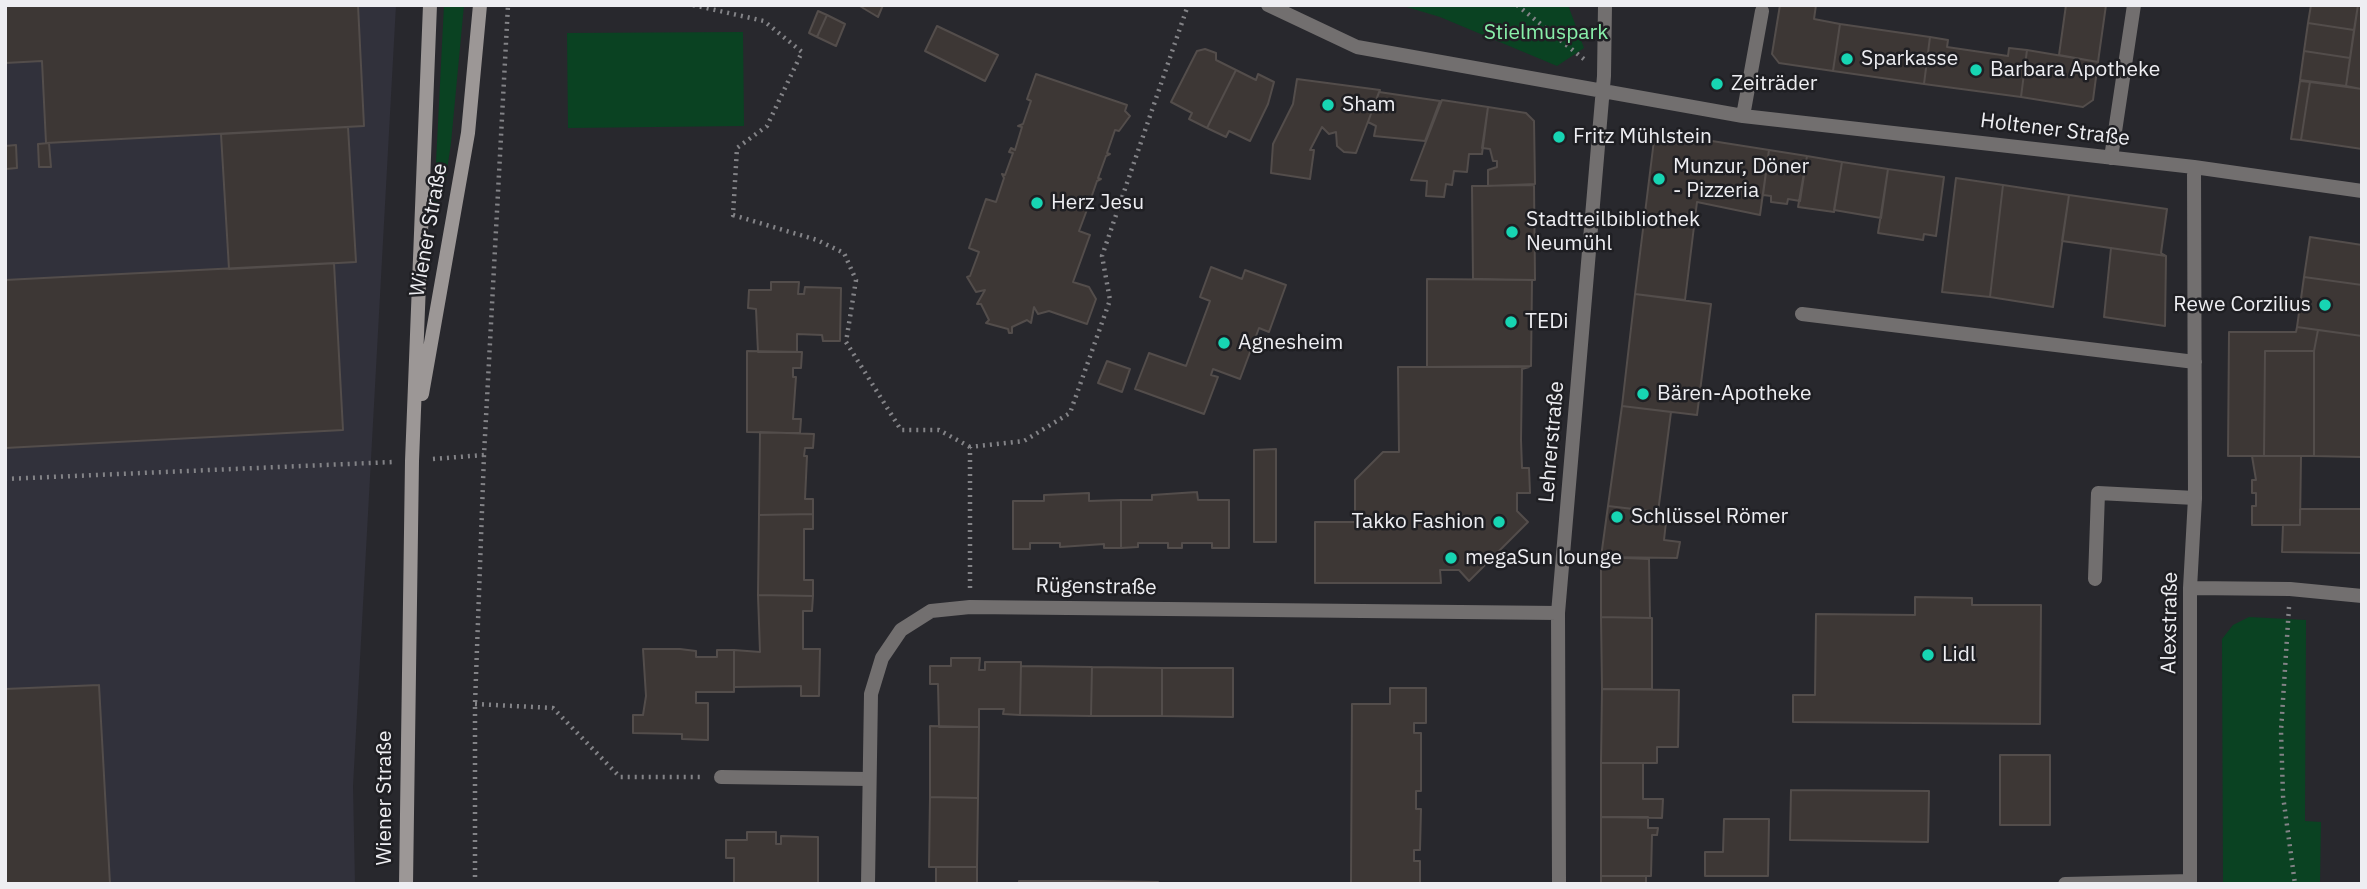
<!DOCTYPE html>
<html>
<head>
<meta charset="utf-8">
<style>
	body { margin:0 }
	#map { position:relative; width:2367px; height:889px; overflow:hidden; background:#28282d; font-family:"IBM Plex Sans",sans-serif }
	canvas { display:block }
	.frame { position:absolute; inset:0; border:7px solid #eeeef2; pointer-events:none }
</style>
</head>
<body>
<div id="map">
<canvas width="2367" height="889"></canvas>
<div class="frame"></div>
</div>
<script>
const ctx = document.querySelector('canvas').getContext('2d');
ctx.lineJoin = 'round';
function paint(path, color) {
  ctx.fillStyle = color;
  ctx.fill(path, 'evenodd');
}
function poly(rows) {
  const path = new Path2D();
  for (const r of rows) {
    path.moveTo(r[0], r[1]);
    for (let i = 2; i < r.length; i += 2) path.lineTo(r[i], r[i + 1]);
  }
  return path;
}
function stroke(path, color, width, dash) {
  ctx.strokeStyle = color;
  ctx.lineWidth = width;
  ctx.lineCap = dash ? 'butt' : 'round';
  ctx.setLineDash(dash || []);
  ctx.stroke(path);
}
function write(font, color, halo, rows, align = 'center') {
  ctx.font = font + ' "IBM Plex Sans",sans-serif';
  ctx.lineWidth = 5;
  ctx.setLineDash([]);
  ctx.textBaseline = 'middle';
  ctx.strokeStyle = halo;
  ctx.fillStyle = color;
  for (const [text, x, y, turn = 0] of rows) {
    ctx.save();
    ctx.translate(x, y);
    ctx.rotate((+turn || 0) * Math.PI / 180);
    ctx.textAlign = isNaN(turn) ? turn : align;
    if (halo) ctx.strokeText(text, 0, 0);
    ctx.fillText(text, 0, 0);
    ctx.restore();
  }
}
const built = poly([
	[5,5,396,5,353,786,355,884,5,884]
]);
const green = poly([
	[444,5,464,5,451,143,444,191,437,205,434,202],
	[1400,5,1568,5,1584,48,1557,66,1440,17],
	[743,32,744,126,568,128,567,33],
	[2249,617,2306,620,2305,821,2321,822,2320,884,2223,884,2222,639,2233,625]
]);
const building = poly([
	[5,5,358,5,364,126,46,143,42,61,5,63,5,5],
	[858,5,883,5,878,17,858,5],
	[1780,5,1816,5,1814,19,1840,24,1833,71,1779,63,1772,54,1780,5],
	[2066,5,2106,5,2098,62,2059,55,2066,5],
	[2311,5,2358,5,2354,30,2308,23,2311,5],
	[2358,5,2362,5,2361,89,2346,86,2358,5],
	[818,11,827,15,817,37,809,33,818,11],
	[827,15,845,24,836,46,817,37,827,15],
	[2308,23,2354,30,2350,58,2304,51,2308,23],
	[1840,24,1930,37,1924,84,1833,71,1840,24],
	[937,26,998,55,985,81,925,51,937,26],
	[1930,37,1948,40,1947,47,2008,56,2009,48,2027,50,2021,97,1924,84,1930,37],
	[1205,49,1216,53,1216,60,1236,70,1207,128,1189,119,1192,113,1171,102,1197,51,1205,49],
	[2027,50,2098,62,2093,100,2083,107,2021,97,2027,50],
	[2304,51,2350,58,2346,86,2300,80,2304,51],
	[1236,70,1256,80,1258,74,1274,82,1268,104,1250,141,1229,131,1226,137,1207,128,1236,70],
	[1036,74,1127,105,1125,111,1130,116,1119,131,1115,130,1107,153,1110,154,1106,156,1098,178,1101,179,1097,181,1089,204,1091,208,1088,207,1079,231,1090,235,1073,282,1089,287,1096,299,1087,324,1049,311,1038,314,1034,307,1031,323,1027,320,1012,327,1012,333,1009,333,1008,329,986,323,989,320,981,304,977,304,985,290,976,292,967,277,970,276,979,252,969,248,986,199,996,202,1004,178,1002,174,1005,175,1013,153,1009,152,1011,148,1015,150,1022,127,1018,126,1023,124,1031,101,1027,99,1036,74],
	[1297,79,1380,90,1356,153,1344,152,1337,146,1336,132,1329,134,1322,127,1310,150,1314,150,1310,179,1271,173,1273,144,1293,104,1297,79],
	[2300,81,2310,82,2301,140,2291,139,2300,81],
	[2310,82,2362,89,2362,149,2301,140,2310,82],
	[1379,92,1440,101,1425,141,1374,136,1376,126,1368,122,1379,92],
	[1442,100,1488,107,1482,154,1469,154,1467,172,1454,171,1452,185,1446,184,1444,197,1426,196,1427,181,1411,180,1442,100],
	[1488,107,1526,113,1534,121,1535,184,1488,186,1488,170,1497,167,1497,161,1493,161,1490,149,1482,148,1488,107],
	[348,127,356,262,229,269,221,134,348,127],
	[1655,132,1769,150,1760,215,1697,202,1685,300,1635,294,1655,132],
	[49,143,51,167,39,167,38,144,49,143],
	[16,145,17,168,6,169,5,146,16,145],
	[1769,150,1807,156,1800,201,1788,199,1787,204,1771,202,1771,196,1763,195,1769,150],
	[1807,156,1842,162,1834,212,1798,207,1807,156],
	[1842,162,1888,169,1881,218,1834,210,1842,162],
	[1888,169,1944,177,1936,236,1924,234,1923,240,1878,233,1888,169],
	[1956,178,2003,185,1990,297,1942,292,1956,178],
	[1534,185,1535,280,1473,279,1472,186,1534,185],
	[2003,185,2069,195,2053,307,1990,297,2003,185],
	[2069,195,2167,209,2161,253,2166,256,2062,241,2069,195],
	[2310,237,2362,245,2362,285,2304,277,2310,237],
	[2111,248,2166,256,2165,326,2104,317,2111,248],
	[334,263,343,430,5,448,5,280,334,263],
	[1211,267,1242,279,1245,270,1286,285,1269,332,1259,328,1240,379,1213,369,1211,375,1218,377,1204,414,1135,389,1149,353,1186,366,1210,301,1200,297,1211,267],
	[2304,277,2362,285,2362,336,2297,327,2304,277],
	[1427,279,1532,280,1531,366,1427,367,1427,279],
	[771,282,799,282,798,294,804,294,805,287,841,288,840,341,823,341,822,335,797,334,797,352,758,352,756,309,748,308,749,290,771,290,771,282],
	[1635,294,1711,304,1697,415,1622,406,1635,294],
	[2297,327,2318,330,2314,351,2265,351,2264,456,2228,456,2229,332,2296,332,2297,327],
	[2318,330,2362,336,2362,457,2314,456,2314,351,2318,330],
	[747,351,802,352,801,368,793,368,793,377,796,377,793,419,801,419,800,433,747,432,747,351],
	[2265,351,2314,351,2314,456,2264,456,2265,351],
	[1107,361,1130,369,1122,392,1098,383,1107,361],
	[1398,367,1529,367,1522,369,1521,440,1522,468,1529,468,1530,493,1517,493,1517,511,1528,522,1469,581,1459,570,1440,570,1441,583,1315,583,1315,522,1355,522,1355,480,1383,452,1399,452,1398,367],
	[1622,406,1671,412,1658,512,1608,506,1622,406],
	[760,432,814,434,813,448,805,448,804,456,807,456,805,499,813,499,813,514,759,515,760,432],
	[1276,449,1276,542,1254,542,1254,450,1276,449],
	[2252,456,2301,456,2300,525,2252,525,2252,506,2256,506,2256,493,2252,493,2252,480,2256,480,2252,456],
	[1197,492,1198,500,1229,500,1229,548,1212,548,1212,543,1182,543,1182,548,1168,548,1168,543,1138,543,1138,547,1121,548,1121,500,1152,500,1152,495,1197,492],
	[1089,493,1089,501,1121,500,1121,548,1104,548,1104,544,1060,547,1060,543,1030,543,1030,549,1013,549,1013,501,1044,501,1044,495,1089,493],
	[1608,506,1667,513,1664,540,1680,542,1677,558,1601,557,1608,506],
	[2300,509,2362,509,2362,553,2282,552,2283,525,2300,525,2300,509],
	[813,514,813,529,804,529,804,580,813,580,813,596,758,595,759,515,813,514],
	[1601,557,1649,559,1650,618,1601,617,1601,557],
	[758,595,813,596,812,611,803,611,803,649,820,649,819,696,801,696,801,686,734,687,734,650,760,652,758,595],
	[1915,597,1972,598,1972,605,2041,605,2040,724,1793,722,1793,695,1815,695,1816,614,1915,615,1915,597],
	[1601,617,1652,618,1652,689,1602,689,1601,617],
	[643,649,680,649,696,651,696,657,717,657,717,650,734,650,734,692,696,692,696,703,708,703,708,740,682,739,682,734,633,733,633,715,643,715,646,696,643,649],
	[951,658,980,658,979,670,985,670,985,662,1021,662,1020,715,1003,714,1004,709,979,709,979,727,939,727,938,684,930,684,930,666,951,666,951,658],
	[1021,666,1092,667,1091,716,1020,715,1021,666],
	[1092,667,1162,668,1162,716,1091,716,1092,667],
	[1162,668,1233,668,1233,717,1162,716,1162,668],
	[99,685,110,884,5,884,5,689,99,685],
	[1390,688,1426,688,1426,723,1414,723,1414,733,1421,733,1421,791,1416,791,1416,809,1421,809,1420,850,1414,850,1414,861,1420,861,1420,884,1351,884,1352,704,1390,704,1390,688],
	[1602,689,1679,690,1678,747,1657,747,1657,763,1601,763,1602,689],
	[930,726,979,727,978,798,930,797,930,726],
	[2000,755,2050,755,2050,825,2000,825,2000,755],
	[1601,763,1643,763,1643,799,1663,799,1662,818,1601,817,1601,763],
	[1791,790,1929,791,1928,842,1790,840,1791,790],
	[930,797,978,798,977,867,929,867,930,797],
	[1601,817,1648,817,1648,828,1658,828,1657,835,1652,835,1651,876,1601,876,1601,817],
	[1724,819,1769,819,1768,876,1705,876,1705,852,1723,852,1724,819],
	[747,832,776,832,776,844,781,844,781,836,818,837,818,884,734,884,734,858,726,858,726,840,747,840,747,832],
	[936,867,977,867,977,884,936,884,936,867],
	[1601,876,1646,876,1646,884,1601,884,1601,876],
	[1019,881,1089,881,1089,884,1019,884,1019,881],
	[1089,881,1158,882,1158,884,1089,884,1089,881]
]);
const path = poly([
	[693,5,764,21,802,52,767,126,737,148,733,215,817,240,844,253,856,280,846,342,901,430,939,430,970,447],
	[1517,5,1585,60],
	[433,459,484,455],
	[5,479,393,462],
	[970,588,970,447,1024,441,1070,413,1110,300,1102,256,1188,5],
	[2289,607,2281,731,2283,796,2295,884],
	[475,704,553,708,620,777,702,777],
	[475,884,475,704,484,455,508,5]
]);
const lane = poly([
	[2095,579,2098,493,2195,498],
	[721,777,869,779]
]);
const street = poly([
	[1268,5,1357,47,1743,116,2194,167,2362,191],
	[1743,116,1762,11],
	[2111,158,2134,5],
	[1802,314,2195,362],
	[2190,588,2290,589,2362,596],
	[868,884,871,694,882,658,901,630,931,611,970,607,1558,613],
	[1559,884,1558,613,1604,76,1605,5],
	[2065,884,2190,881],
	[2190,884,2190,588,2195,498,2194,167]
]);
const secondary = poly([
	[422,394,468,133,480,5],
	[406,884,412,461,430,5]
]);
const markers = [
	[1847,59,7,"#17d5b3"],
	[1976,70,7,"#17d5b3"],
	[1717,84,7,"#17d5b3"],
	[1328,105,7,"#17d5b3"],
	[1559,137,7,"#17d5b3"],
	[1659,179,7,"#17d5b3"],
	[1037,203,7,"#17d5b3"],
	[1512,232,7,"#17d5b3"],
	[2325,305,7,"#17d5b3"],
	[1511,322,7,"#17d5b3"],
	[1224,343,7,"#17d5b3"],
	[1643,394,7,"#17d5b3"],
	[1617,517,7,"#17d5b3"],
	[1499,522,7,"#17d5b3"],
	[1451,558,7,"#17d5b3"],
	[1928,655,7,"#17d5b3"]
];
const parkNames = [
	["Stielmuspark",1546,33]
];
const poiNames = [
	["Sparkasse",1861,59],
	["Barbara Apotheke",1990,70],
	["Zeiträder",1731,84],
	["Sham",1342,105],
	["Fritz Mühlstein",1573,137],
	["Munzur, Döner",1673,167],
	["- Pizzeria",1673,191],
	["Herz Jesu",1051,203],
	["Stadtteilbibliothek",1526,220],
	["Neumühl",1526,244],
	["Rewe Corzilius",2311,305,"right"],
	["TEDi",1525,322],
	["Agnesheim",1238,343],
	["Bären-Apotheke",1657,394],
	["Schlüssel Römer",1631,517],
	["Takko Fashion",1485,522,"right"],
	["megaSun lounge",1465,558],
	["Lidl",1942,655]
];
const streetNames = [
	["Holtener Straße",2055,130,7],
	["Wiener Straße",429,230,-80],
	["Lehrerstraße",1552,442,-85],
	["Rügenstraße",1096,587,1],
	["Alexstraße",2170,623,-89],
	["Wiener Straße",385,798,-90]
];
paint(built, '#31313b');
paint(green, '#0a4222');
paint(building, '#3d3735');
stroke(building, '#534d4b', 2);
stroke(path, '#838387', 4.5, [2, 5]);
stroke(lane, '#726f6f', 14);
stroke(street, '#726f6f', 14);
stroke(secondary, '#9c9796', 14);
for (const [x, y, r, color] of markers) {
  const dot = new Path2D();
  dot.arc(x, y, r, 0, 2 * Math.PI);
  ctx.fillStyle = color;
  ctx.fill(dot);
  stroke(dot, '#1f1f23', 2.5);
}
write('21px', '#89f0aa', '#1f1f23', parkNames);
write('21px', '#eeeef2', '#1f1f23', poiNames, 'left');
write('21px', '#eeeef2', '#1f1f23', streetNames);
</script>
</body>
</html>
